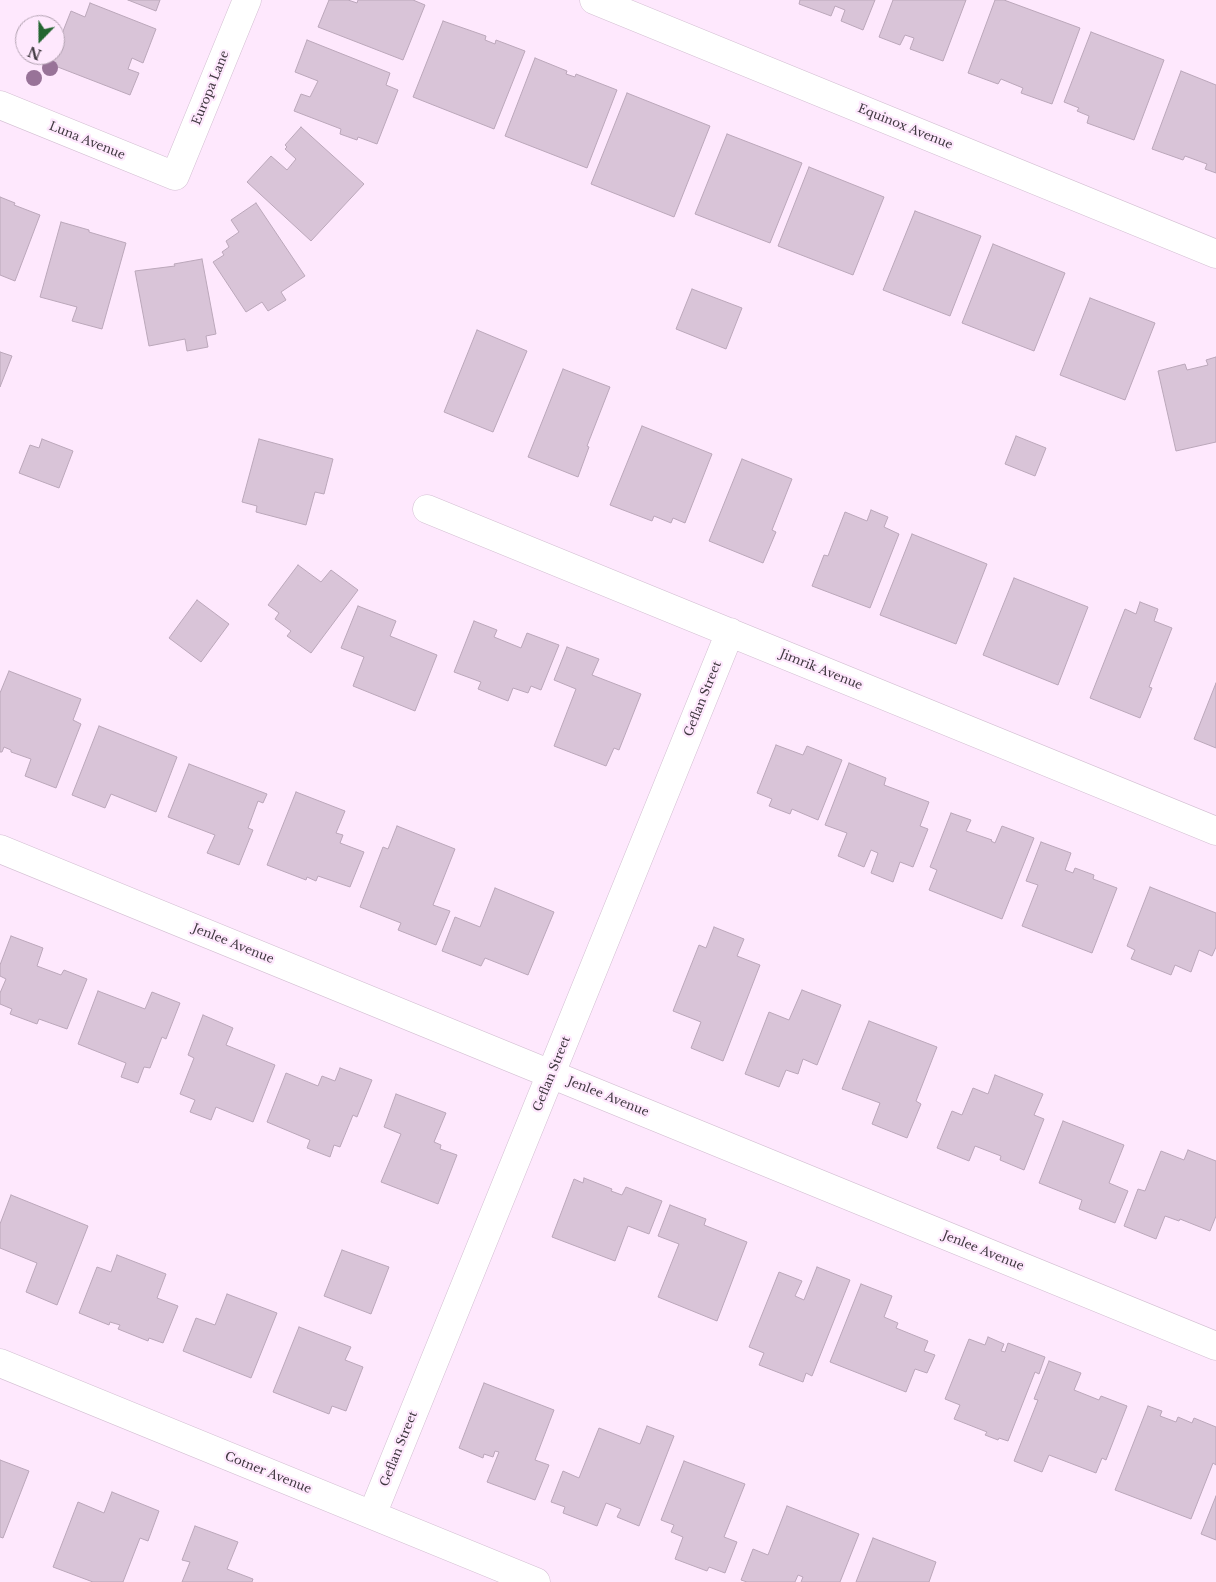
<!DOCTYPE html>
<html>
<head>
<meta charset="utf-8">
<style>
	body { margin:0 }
	#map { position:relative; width:1216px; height:1582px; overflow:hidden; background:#fee8fd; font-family:"Libre Baskerville",serif }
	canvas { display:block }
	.north { position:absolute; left:15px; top:15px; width:50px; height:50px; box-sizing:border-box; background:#fee8fd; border:1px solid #b2a2b1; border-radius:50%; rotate:202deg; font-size:14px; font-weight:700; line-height:20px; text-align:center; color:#403840 }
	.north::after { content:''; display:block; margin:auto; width:18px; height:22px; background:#236530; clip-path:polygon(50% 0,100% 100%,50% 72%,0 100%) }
</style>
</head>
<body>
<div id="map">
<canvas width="1216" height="1582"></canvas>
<div class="north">N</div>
</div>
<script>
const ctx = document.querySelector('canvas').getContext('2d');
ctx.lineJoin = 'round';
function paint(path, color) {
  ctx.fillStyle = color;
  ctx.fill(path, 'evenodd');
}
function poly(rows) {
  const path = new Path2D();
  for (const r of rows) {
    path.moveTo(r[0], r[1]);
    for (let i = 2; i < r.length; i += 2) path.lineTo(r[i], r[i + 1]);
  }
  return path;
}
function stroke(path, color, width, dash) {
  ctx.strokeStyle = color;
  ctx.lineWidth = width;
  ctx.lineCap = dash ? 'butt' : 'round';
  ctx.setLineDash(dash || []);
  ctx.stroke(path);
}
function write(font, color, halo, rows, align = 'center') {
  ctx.font = font + ' "Libre Baskerville",serif';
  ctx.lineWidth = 4.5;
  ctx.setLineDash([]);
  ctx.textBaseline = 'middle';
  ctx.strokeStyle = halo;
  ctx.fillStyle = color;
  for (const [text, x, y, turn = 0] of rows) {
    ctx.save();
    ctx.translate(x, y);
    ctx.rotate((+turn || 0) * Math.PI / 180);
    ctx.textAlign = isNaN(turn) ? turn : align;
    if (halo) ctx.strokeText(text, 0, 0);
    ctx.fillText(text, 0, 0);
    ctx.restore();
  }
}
const building = poly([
	[128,0,160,0,156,11,128,0],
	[329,0,348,0,357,3,358,0,413,0,425,5,403,60,318,27,329,0],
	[800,0,875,0,863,30,841,21,845,10,835,6,831,16,799,4,800,0],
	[893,0,966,0,943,61,910,49,914,38,905,35,900,45,879,37,893,0],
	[995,0,1004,0,1080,28,1052,104,1021,93,1023,88,1001,79,998,84,968,73,995,0],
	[90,3,156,29,143,63,132,58,128,69,139,73,130,95,50,64,71,11,85,17,90,3],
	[443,21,486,36,485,40,495,44,496,40,525,51,494,129,413,97,443,21],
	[1091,32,1164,60,1134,140,1087,123,1089,116,1077,111,1079,108,1064,102,1091,32],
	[307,40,390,73,386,85,398,90,377,144,358,137,357,140,340,134,341,129,294,111,301,94,310,97,318,81,295,72,307,40],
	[535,58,567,71,566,74,575,77,576,74,617,90,587,168,505,136,535,58],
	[1181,71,1216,85,1216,173,1205,169,1207,164,1185,156,1183,160,1152,149,1181,71],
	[627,93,710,126,674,217,591,184,627,93],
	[301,127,364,184,311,241,247,182,271,156,287,170,296,159,285,149,287,147,285,145,301,127],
	[727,134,802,163,770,243,695,214,727,134],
	[809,167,884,197,853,275,778,246,809,167],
	[0,197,15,203,14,205,40,215,15,281,0,275,0,197],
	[256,203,305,276,281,292,286,300,268,311,262,302,246,312,213,262,224,255,222,252,229,247,226,241,239,232,231,220,256,203],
	[915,211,981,236,950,316,883,290,915,211],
	[61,222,89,230,89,232,126,243,102,329,72,321,77,307,40,297,61,222],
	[993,244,1065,273,1034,351,962,323,993,244],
	[202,259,216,334,206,336,208,347,187,351,185,339,149,346,135,271,175,266,174,264,202,259],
	[692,289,742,308,726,349,676,329,692,289],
	[1090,298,1155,323,1125,400,1060,375,1090,298],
	[477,330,527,351,493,432,444,412,477,330],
	[0,352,12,356,0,387,0,352],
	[1216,357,1216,442,1176,451,1158,371,1185,364,1187,370,1208,365,1206,360,1216,357],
	[563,369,610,387,587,446,589,447,578,477,528,457,563,369],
	[642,426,712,454,685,523,673,518,671,523,654,516,652,521,610,505,642,426],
	[1016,436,1046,448,1035,476,1005,464,1016,436],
	[42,439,73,451,59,488,19,473,30,445,39,448,42,439],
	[259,439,333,459,324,494,315,492,306,525,256,512,257,506,242,502,259,439],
	[742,459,792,479,772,530,776,532,763,563,709,541,742,459],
	[871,510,888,517,884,527,899,534,870,608,812,586,824,555,828,556,845,512,867,521,871,510],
	[912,534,987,564,956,644,880,615,912,534],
	[298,565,321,582,331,570,358,590,311,653,287,636,291,631,275,619,279,613,268,605,298,565],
	[1014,578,1088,607,1058,685,983,655,1014,578],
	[197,600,229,624,201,662,169,638,197,600],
	[1140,602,1158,609,1154,621,1172,628,1149,687,1152,688,1140,718,1090,698,1125,609,1136,614,1140,602],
	[358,606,396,621,390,636,437,655,415,711,353,686,364,657,341,648,358,606],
	[474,621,497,630,494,637,521,648,527,633,559,645,541,690,531,686,528,693,513,688,508,701,478,689,481,682,454,672,474,621],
	[567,647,599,659,592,675,641,694,619,750,614,748,606,766,554,746,576,689,554,680,567,647],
	[9,671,81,699,73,720,81,724,56,788,25,776,31,759,11,752,11,750,4,747,2,752,0,752,0,693,9,671],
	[1216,683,1216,748,1194,739,1216,683],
	[99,726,177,757,156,812,111,794,105,808,72,795,99,726],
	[776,745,803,755,807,746,842,760,818,820,792,809,790,814,769,806,772,799,757,793,776,745],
	[849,763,886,778,884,785,929,802,920,826,928,829,913,867,900,862,893,882,871,873,878,853,871,850,864,867,838,856,847,833,825,825,849,763],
	[189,764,267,794,263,803,258,801,248,828,253,830,239,865,207,853,215,835,168,817,189,764],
	[296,792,345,811,336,833,343,835,340,843,364,852,350,887,318,876,316,881,307,877,306,880,267,865,296,792],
	[951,813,971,820,966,831,992,840,991,841,995,843,1002,826,1034,838,1002,919,929,890,937,870,930,867,951,813],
	[397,826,455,849,433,905,450,911,436,945,398,930,401,923,360,907,383,847,388,849,397,826],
	[1041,842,1071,853,1065,870,1073,873,1075,868,1094,875,1093,879,1117,888,1092,953,1022,926,1038,885,1026,881,1041,842],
	[1150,887,1216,913,1216,947,1212,956,1199,950,1191,972,1175,965,1171,975,1131,959,1135,950,1127,946,1150,887],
	[495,888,554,912,528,975,485,958,481,966,442,951,455,917,480,927,495,888],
	[714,927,744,939,737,956,760,965,723,1061,691,1048,701,1022,673,1011,699,945,706,948,714,927],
	[11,936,43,948,37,966,61,975,64,970,87,979,67,1029,39,1019,37,1024,10,1014,12,1009,0,1004,0,993,6,979,0,976,0,965,11,936],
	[802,990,841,1005,817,1065,803,1059,798,1074,786,1070,779,1087,745,1074,769,1012,789,1020,802,990],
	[98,991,145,1009,152,992,180,1003,166,1039,162,1037,150,1068,144,1067,138,1083,121,1077,126,1063,78,1044,98,991],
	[203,1015,233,1028,226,1045,275,1065,253,1122,216,1107,211,1120,190,1112,195,1100,180,1094,194,1058,188,1055,203,1015],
	[869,1021,937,1047,916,1101,921,1104,907,1138,872,1124,880,1103,842,1089,869,1021],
	[340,1068,372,1080,357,1117,353,1115,340,1147,334,1145,330,1157,307,1148,310,1140,267,1122,286,1073,318,1086,322,1076,335,1081,340,1068],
	[995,1075,1043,1094,1034,1115,1044,1119,1024,1170,1000,1160,1001,1156,975,1146,969,1161,937,1148,952,1111,962,1115,973,1088,988,1094,995,1075],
	[396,1094,446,1113,434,1142,441,1145,440,1149,457,1155,438,1204,381,1182,401,1134,384,1127,396,1094],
	[1063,1121,1124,1145,1109,1183,1128,1191,1115,1223,1079,1209,1082,1200,1039,1183,1063,1121],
	[1188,1150,1216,1161,1216,1216,1210,1231,1180,1219,1179,1221,1165,1216,1156,1239,1124,1226,1138,1189,1145,1191,1161,1151,1184,1160,1188,1150],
	[584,1178,612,1189,611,1191,622,1195,626,1187,662,1201,649,1234,628,1226,615,1261,552,1237,574,1179,583,1183,584,1178],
	[11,1195,88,1226,57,1305,26,1292,37,1263,0,1248,0,1224,11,1195],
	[670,1205,706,1219,704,1225,747,1242,717,1321,658,1297,679,1244,658,1236,670,1205],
	[342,1250,389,1267,371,1314,324,1296,342,1250],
	[117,1255,166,1274,157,1298,178,1306,163,1343,149,1338,148,1341,118,1329,120,1325,110,1322,109,1325,79,1313,97,1267,111,1272,117,1255],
	[817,1267,850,1280,812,1376,806,1373,803,1382,759,1365,764,1353,749,1347,779,1272,802,1281,795,1296,804,1300,817,1267],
	[861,1284,892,1296,884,1317,898,1323,896,1328,928,1341,924,1351,935,1355,927,1373,915,1369,906,1392,830,1362,861,1284],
	[227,1294,277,1313,251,1378,183,1351,196,1318,215,1325,227,1294],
	[299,1327,351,1347,345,1360,363,1367,346,1411,332,1406,329,1414,273,1392,299,1327],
	[988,1337,1004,1344,1001,1351,1005,1352,1008,1343,1045,1357,1039,1374,1035,1372,1008,1441,999,1438,998,1440,985,1435,987,1432,954,1419,960,1405,945,1399,969,1339,985,1345,988,1337],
	[1049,1361,1081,1373,1074,1390,1099,1400,1101,1396,1127,1406,1106,1460,1102,1458,1096,1473,1049,1455,1042,1472,1014,1461,1038,1400,1034,1399,1049,1361],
	[484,1383,554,1410,535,1460,549,1465,535,1500,487,1482,499,1452,495,1451,493,1457,484,1454,483,1458,459,1448,484,1383],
	[1148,1406,1162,1411,1160,1416,1176,1422,1178,1417,1192,1423,1194,1418,1216,1427,1216,1465,1213,1463,1191,1519,1115,1490,1148,1406],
	[647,1426,674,1436,639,1526,617,1517,621,1509,606,1503,597,1526,563,1513,565,1507,551,1502,563,1471,579,1478,599,1428,640,1444,647,1426],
	[0,1460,29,1471,3,1538,0,1537,0,1460],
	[684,1461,745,1484,724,1537,737,1542,725,1573,709,1567,707,1571,675,1559,683,1537,671,1532,674,1525,661,1520,684,1461],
	[112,1492,159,1511,148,1541,140,1538,123,1582,93,1582,53,1567,78,1502,104,1513,112,1492],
	[1216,1496,1216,1540,1201,1534,1216,1496],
	[787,1506,859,1534,840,1582,801,1582,803,1577,798,1575,795,1582,747,1582,741,1580,753,1549,768,1555,787,1506],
	[195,1526,238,1542,227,1569,253,1579,252,1582,182,1582,190,1562,182,1560,195,1526],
	[873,1538,936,1562,929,1582,856,1582,873,1538]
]);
const minor = poly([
	[594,0,1216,254],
	[0,105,175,176,247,0],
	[427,509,1216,831],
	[0,849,1216,1346],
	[0,1363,536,1582],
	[372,1515,730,632]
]);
const trees = [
	[50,68],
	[34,78]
];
const streetNames = [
	["Europa Lane",211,88,-68],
	["Equinox Avenue",905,127,22],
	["Luna Avenue",87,141,22],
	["Jimrik Avenue",821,670,22],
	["Geflan Street",703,699,-68],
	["Jenlee Avenue",233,944,22],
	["Geflan Street",552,1074,-68],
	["Jenlee Avenue",608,1097,22],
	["Jenlee Avenue",983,1251,22],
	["Geflan Street",399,1449,-68],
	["Cotner Avenue",268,1473,22]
];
paint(building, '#d9c4d8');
stroke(building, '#bba7ba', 1);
stroke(minor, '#d3bfd2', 29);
stroke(minor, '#fff', 28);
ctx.fillStyle = '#987398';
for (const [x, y] of trees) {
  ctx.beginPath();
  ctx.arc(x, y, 8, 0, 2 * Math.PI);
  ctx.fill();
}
write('12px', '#403840', '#fee8fd', streetNames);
</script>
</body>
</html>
